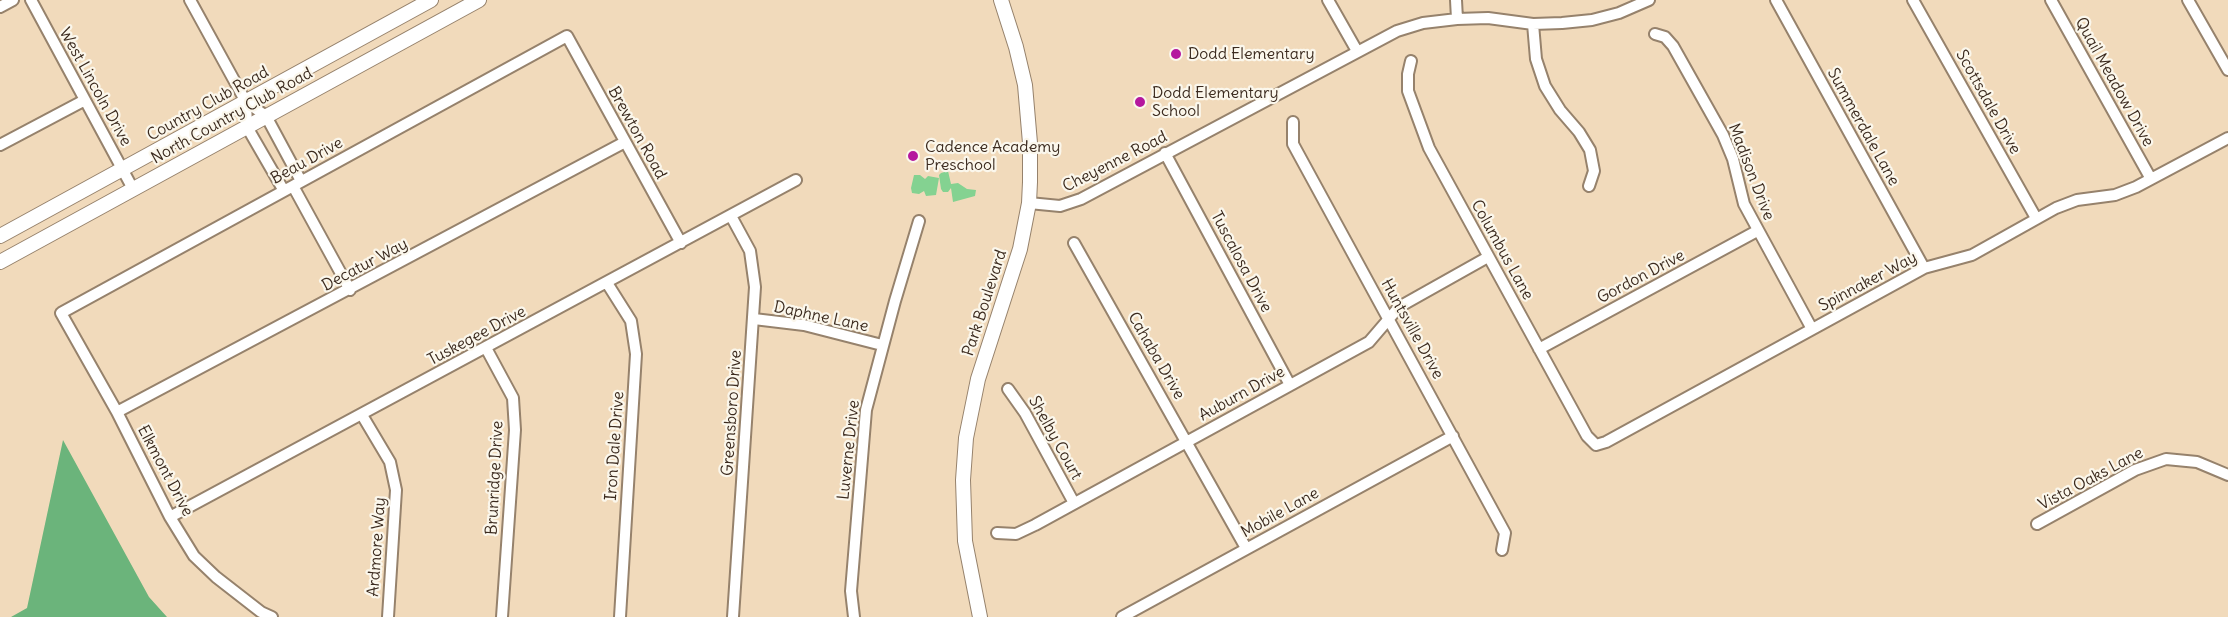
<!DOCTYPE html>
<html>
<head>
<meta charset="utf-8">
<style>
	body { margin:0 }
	canvas { display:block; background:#f1dabb }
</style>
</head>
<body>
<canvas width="2228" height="617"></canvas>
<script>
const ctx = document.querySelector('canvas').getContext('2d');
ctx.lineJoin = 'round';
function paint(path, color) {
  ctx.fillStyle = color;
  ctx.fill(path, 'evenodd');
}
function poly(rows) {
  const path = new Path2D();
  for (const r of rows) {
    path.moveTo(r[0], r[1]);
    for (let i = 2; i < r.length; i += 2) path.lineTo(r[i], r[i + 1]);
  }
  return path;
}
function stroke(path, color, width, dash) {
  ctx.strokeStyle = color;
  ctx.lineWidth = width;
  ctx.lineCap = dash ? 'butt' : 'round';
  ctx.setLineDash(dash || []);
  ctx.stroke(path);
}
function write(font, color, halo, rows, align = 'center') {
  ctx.font = font + ' Delius,sans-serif';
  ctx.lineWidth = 4.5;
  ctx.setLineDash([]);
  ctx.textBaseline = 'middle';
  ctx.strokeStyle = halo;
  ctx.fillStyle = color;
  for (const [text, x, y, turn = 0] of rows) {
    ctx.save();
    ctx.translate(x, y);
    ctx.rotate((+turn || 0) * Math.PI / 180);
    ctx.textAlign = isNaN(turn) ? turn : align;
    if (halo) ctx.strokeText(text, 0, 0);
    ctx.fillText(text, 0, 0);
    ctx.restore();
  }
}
const green = poly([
	[948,171,951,184,958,183,967,189,976,190,975,196,953,202,951,188,948,192,943,192,941,189,939,175,941,173],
	[914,175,920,175,925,179,928,176,939,178,936,195,926,196,924,191,919,194,912,193,911,188]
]);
const forest = poly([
	[63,440,149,597,167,617,11,617,27,608]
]);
const street = poly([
	[31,0,133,189],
	[190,0,246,102],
	[1328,0,1357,51],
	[1456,0,1457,19],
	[1776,0,1924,268],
	[1913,0,2036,218],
	[2051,0,2151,179],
	[2188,0,2228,70],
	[0,7,13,0],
	[1533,24,1536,59,1545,86,1560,110,1579,132,1590,150,1594,171,1589,186],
	[1655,34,1665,37,1673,46,1723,135,1733,159,1744,204,1812,329],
	[1411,61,1408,74,1408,91,1429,148,1587,436,1596,445,1606,442,1924,268,1972,255,2056,208,2077,200,2115,195,2136,187,2228,138],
	[1293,122,1293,144,1505,533,1502,550],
	[0,145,85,100],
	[1165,153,1290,385],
	[293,186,350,290],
	[284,191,247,127,246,102,266,116,301,181],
	[1029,203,1060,206,1081,199,1397,31,1423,23,1457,19,1488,18,1533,24,1562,23,1592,20,1619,13,1649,0],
	[731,216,750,251,755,287,733,617],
	[1074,243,1246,548],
	[607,283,631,321,636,354,620,617],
	[754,319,804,325,882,345],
	[486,348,513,398,515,430,502,617],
	[1539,349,1757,231],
	[1008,389,1025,413,1074,503],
	[117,412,625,142],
	[362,415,390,462,396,490,388,617],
	[170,517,796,180],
	[2037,524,2135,470,2166,459,2197,462,2228,475],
	[997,533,1016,534,1035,525,1369,342,1399,307,1488,257],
	[272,617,261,612,216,577,194,556,170,517,117,412,61,313,567,36,681,243],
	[854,617,851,591,866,410,895,301,919,221],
	[1122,617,1453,436]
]);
const secondary = poly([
	[0,236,431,0],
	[0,262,479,0],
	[980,617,965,541,963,480,966,438,978,379,1020,249,1029,203,1030,182,1030,143,1025,85,1016,47,1001,0]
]);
const markers = [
	[1176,54,6,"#b5179e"],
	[1140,102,6,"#b5179e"],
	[913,156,6,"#b5179e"]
];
const poiNames = [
	["Dodd Elementary",1188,54],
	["Dodd Elementary",1152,93],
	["School",1152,111],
	["Cadence Academy",925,147],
	["Preschool",925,165]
];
const streetNames = [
	["Quail Meadow Drive",2114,82,61],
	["West Lincoln Drive",95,87,61],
	["Scottsdale Drive",1988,102,61],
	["Country Club Road",208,104,-29],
	["North Country Club Road",232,116,-29],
	["Summerdale Lane",1863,127,61],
	["Brewton Road",637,133,61],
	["Beau Drive",307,161,-29],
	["Cheyenne Road",1115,162,-27],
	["Madison Drive",1751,172,69],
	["Columbus Lane",1502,250,61],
	["Tuscalosa Drive",1241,262,62],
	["Decatur Way",365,265,-28],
	["Gordon Drive",1641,277,-28],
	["Spinnaker Way",1868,282,-28],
	["Park Boulevard",985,303,-72],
	["Daphne Lane",821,317,12],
	["Huntsville Drive",1412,329,61],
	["Tuskegee Drive",477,336,-28],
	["Cahaba Drive",1156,356,60],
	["Auburn Drive",1242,394,-29],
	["Greensboro Drive",732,413,-86],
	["Shelby Court",1055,438,61],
	["Iron Dale Drive",615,446,-86],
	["Luverne Drive",849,450,-84],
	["Elkmont Drive",165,471,62],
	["Brunridge Drive",495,478,-87],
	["Vista Oaks Lane",2091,479,-28],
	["Mobile Lane",1280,513,-29],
	["Ardmore Way",377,547,-86]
];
paint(green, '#84d291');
paint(forest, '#6bb47b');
stroke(street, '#96826c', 14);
stroke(secondary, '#96826c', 16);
stroke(street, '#fff', 10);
stroke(secondary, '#fff', 14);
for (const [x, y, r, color] of markers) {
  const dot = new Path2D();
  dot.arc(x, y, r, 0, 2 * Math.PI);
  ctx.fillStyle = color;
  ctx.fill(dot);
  stroke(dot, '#fbf7ec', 2);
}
write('16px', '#3b2a1e', '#fbf7ec', poiNames, 'left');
write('16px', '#3b2a1e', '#fbf7ec', streetNames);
</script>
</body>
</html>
